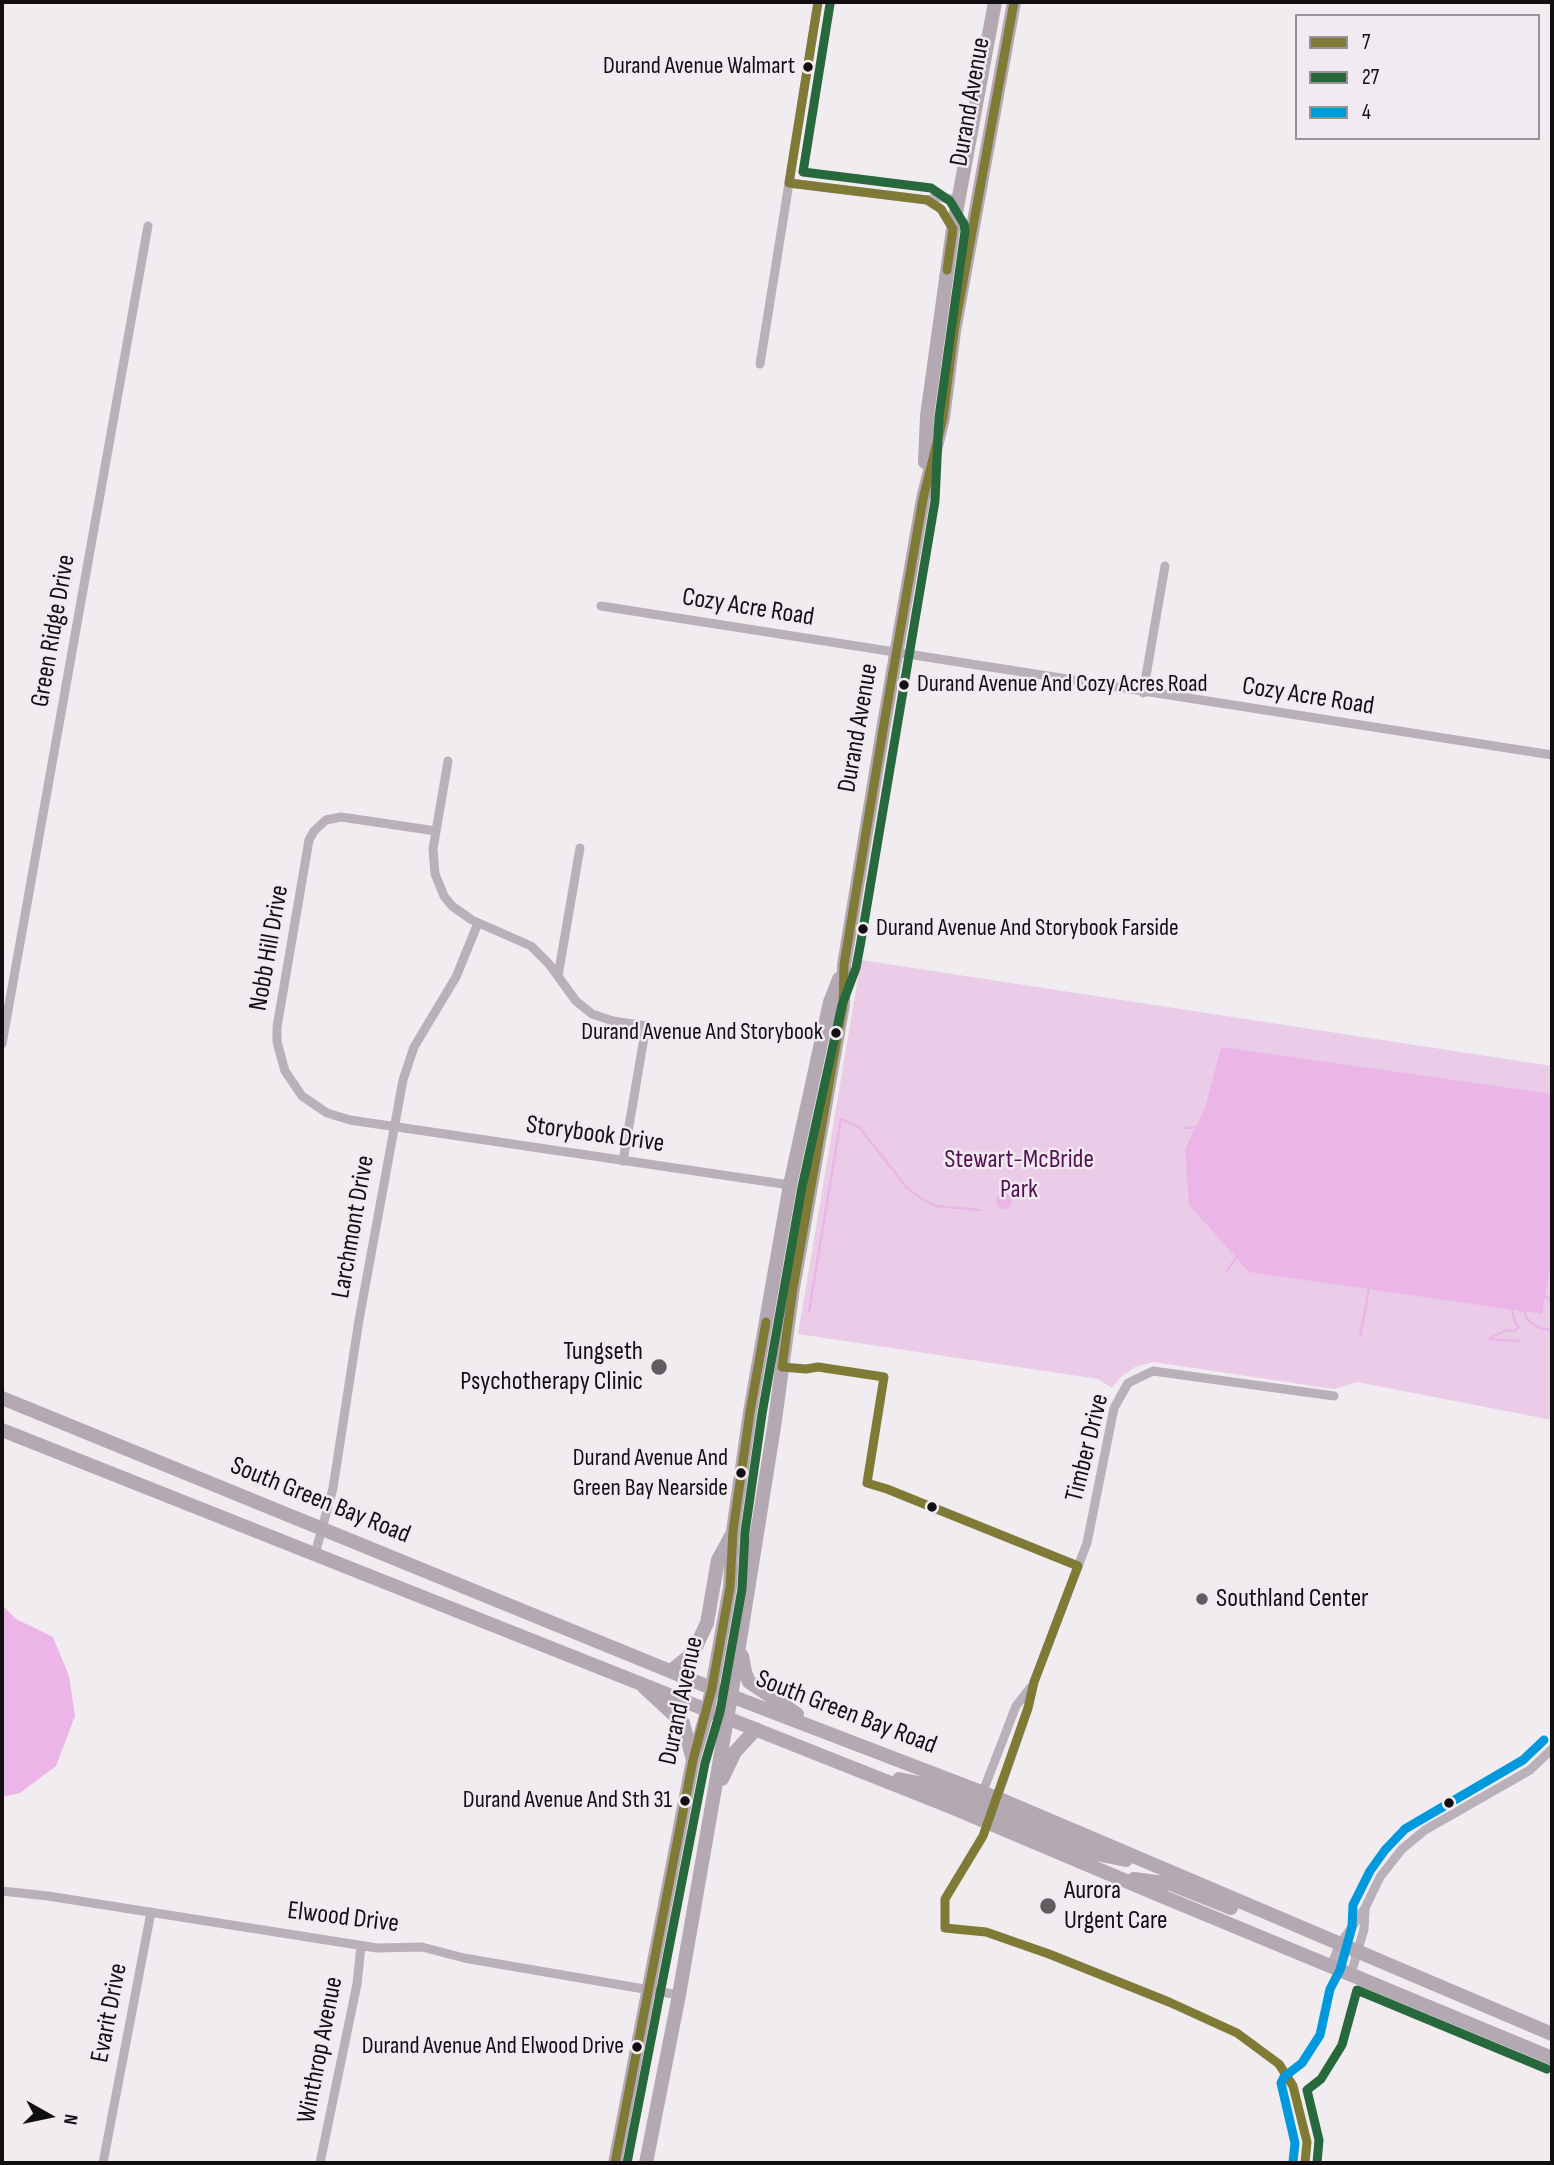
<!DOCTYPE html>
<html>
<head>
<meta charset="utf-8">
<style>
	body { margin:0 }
	#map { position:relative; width:1554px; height:2165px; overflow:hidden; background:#f0ecf0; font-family:"Sofia Sans Condensed",sans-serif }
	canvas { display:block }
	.frame { position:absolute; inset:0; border:4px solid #120f12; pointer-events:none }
	.legend { position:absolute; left:1295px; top:14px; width:245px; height:126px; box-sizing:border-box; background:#f2eaf1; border:2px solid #989298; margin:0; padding:9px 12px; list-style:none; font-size:21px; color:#120f12 }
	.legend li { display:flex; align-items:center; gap:14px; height:35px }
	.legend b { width:35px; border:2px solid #989298 }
	.north { position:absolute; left:14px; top:2081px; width:70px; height:70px; -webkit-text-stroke:5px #f2eaf1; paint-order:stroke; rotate:99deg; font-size:19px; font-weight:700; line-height:28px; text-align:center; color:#120f12 }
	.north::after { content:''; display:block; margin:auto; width:24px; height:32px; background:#120f12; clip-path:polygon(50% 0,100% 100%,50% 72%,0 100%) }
</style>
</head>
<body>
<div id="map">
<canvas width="1554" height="2165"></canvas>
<div class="frame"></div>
<ul class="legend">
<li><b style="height:9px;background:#7f7b37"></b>7</li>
<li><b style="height:9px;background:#27693d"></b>27</li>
<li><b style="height:9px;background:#09d"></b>4</li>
</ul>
<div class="north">N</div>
</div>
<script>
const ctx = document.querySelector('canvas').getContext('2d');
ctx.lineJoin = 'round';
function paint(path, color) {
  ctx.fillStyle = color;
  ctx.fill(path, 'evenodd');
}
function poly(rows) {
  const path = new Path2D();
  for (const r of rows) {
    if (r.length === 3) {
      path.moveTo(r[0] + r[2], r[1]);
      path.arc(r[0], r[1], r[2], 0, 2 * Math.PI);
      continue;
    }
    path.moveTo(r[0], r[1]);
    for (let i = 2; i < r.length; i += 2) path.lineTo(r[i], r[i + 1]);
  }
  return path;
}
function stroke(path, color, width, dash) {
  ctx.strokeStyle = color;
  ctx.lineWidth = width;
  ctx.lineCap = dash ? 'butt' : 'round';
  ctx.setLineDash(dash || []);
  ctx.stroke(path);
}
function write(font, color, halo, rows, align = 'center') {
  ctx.font = font + ' "Sofia Sans Condensed",sans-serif';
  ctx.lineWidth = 5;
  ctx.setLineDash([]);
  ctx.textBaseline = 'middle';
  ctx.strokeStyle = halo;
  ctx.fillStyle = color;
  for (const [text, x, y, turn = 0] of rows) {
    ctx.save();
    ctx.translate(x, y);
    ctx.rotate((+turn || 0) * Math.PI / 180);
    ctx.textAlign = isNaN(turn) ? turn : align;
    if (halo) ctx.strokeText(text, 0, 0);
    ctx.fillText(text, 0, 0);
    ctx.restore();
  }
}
const green = poly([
	[861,960,1552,1066,1552,1420,1357,1382,1334,1389,1153,1362,1135,1367,1121,1377,1112,1388,1098,1379,798,1334]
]);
const water = poly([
	[1221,1047,1552,1094,1552,1257,1542,1314,1249,1272,1189,1205,1185,1149,1205,1108],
	[1004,1201,8],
	[2,1605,16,1619,53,1637,69,1676,75,1716,56,1766,20,1793,2,1797]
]);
const stream = poly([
	[1185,1128,1199,1127],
	[1227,1271,1237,1256],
	[1544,1295,1552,1302],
	[1512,1308,1515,1323,1519,1327,1515,1330,1504,1331,1488,1339,1519,1341],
	[1523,1310,1528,1320,1539,1328,1552,1330],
	[809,1312,841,1119,859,1127,907,1188,922,1199,936,1206,980,1210],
	[1360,1337,1369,1289]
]);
const minor = poly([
	[789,183,927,200,938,197,959,200],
	[927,200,941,209,953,229],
	[760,364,818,2],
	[601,606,1552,755],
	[1143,693,1165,566],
	[448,761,433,849,435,874,444,896,452,906,472,920,531,946,549,964,576,1001,592,1014,613,1021,646,1026,623,1161],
	[436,831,341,817,326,820,314,831,309,840,277,1027,277,1042,285,1071,302,1096,327,1113,350,1120,790,1185],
	[558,976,580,848],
	[2,1044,148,226],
	[315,1554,333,1488,359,1320,403,1080,414,1047,456,977,478,923],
	[982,1794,1016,1706,1031,1687],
	[996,1801,1028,1708,1034,1682,1087,1543,1114,1408,1128,1383,1153,1371,1334,1396],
	[2,1891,48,1896,377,1948,422,1947,464,1958,679,1995],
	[1331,1966,1340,1944,1365,1908,1380,1877,1402,1849,1425,1830,1530,1770,1552,1749],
	[1351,1974,1364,1929,1365,1910],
	[103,2163,151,1912],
	[320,2163,357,1984,361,1946]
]);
const primary = poly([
	[925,462,927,416,953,229,995,2],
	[2,1398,731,1696,997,1798,1552,2034],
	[2,1430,951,1807,1159,1895,1552,2058],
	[742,1656,745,1672,749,1682,797,1714],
	[671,1671,693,1653,707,1623,718,1560,731,1536],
	[644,1687,683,1723,693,1760],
	[722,1779,735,1752,756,1729],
	[899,1779,933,1786,977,1805,997,1798],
	[972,1816,992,1811,1092,1853,1126,1860],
	[1134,1879,1171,1884,1231,1908],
	[615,2163,693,1760,708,1709,715,1671,730,1587,733,1531,750,1412,790,1185,830,1002,839,979],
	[646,2163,679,1995,731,1696,774,1427,793,1288,843,1005,844,965,885,718,923,499,943,418,954,331,1014,2]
]);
const bus1 = poly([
	[818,2,789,183,927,200,941,209,953,229,947,270],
	[1014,2,954,331,943,418,923,499,885,718,844,965,843,1005,793,1288,782,1367,806,1369,818,1367,884,1377,867,1483,887,1489,1078,1566,1034,1682,1028,1708,983,1836,945,1899,945,1928,986,1932,1049,1954,1169,2002,1237,2033,1279,2064,1293,2086,1307,2142,1305,2163],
	[615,2163,693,1760,712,1688,730,1587,733,1531,750,1412,766,1322]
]);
const bus2 = poly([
	[627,2163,705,1763,720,1712,727,1673,742,1589,745,1532,762,1414,802,1187,842,1005,856,968,861,941,935,501,939,417,965,231,964,224,950,201,931,188,803,172,830,4],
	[1317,2163,1319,2140,1307,2090,1321,2079,1342,2045,1357,1990,1547,2069]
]);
const bus3 = poly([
	[1293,2162,1295,2143,1281,2083,1284,2077,1302,2063,1320,2035,1330,1989,1340,1970,1352,1927,1353,1905,1370,1871,1385,1850,1405,1829,1523,1760,1544,1740]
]);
const markers = [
	[808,67,6,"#120f12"],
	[904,685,6,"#120f12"],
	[863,929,6,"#120f12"],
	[836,1033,6,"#120f12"],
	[659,1367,9,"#605c60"],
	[741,1473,6,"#120f12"],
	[932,1507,6,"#120f12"],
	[1202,1599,7,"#605c60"],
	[685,1801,6,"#120f12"],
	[1449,1803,6,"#120f12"],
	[1048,1906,9,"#605c60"],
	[637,2047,6,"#120f12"]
];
const busNames = [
	["Durand Avenue Walmart",795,67],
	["Durand Avenue And Cozy Acres Road",917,685,"left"],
	["Durand Avenue And Storybook Farside",876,929,"left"],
	["Durand Avenue And Storybook",823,1033],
	["Durand Avenue And",728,1459],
	["Green Bay Nearside",728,1489],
	["Durand Avenue And Sth 31",672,1801],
	["Durand Avenue And Elwood Drive",624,2047]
];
const streetNames = [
	["Durand Avenue",971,102,-80],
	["Cozy Acre Road",748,608,9],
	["Green Ridge Drive",54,631,-80],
	["Cozy Acre Road",1308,697,9],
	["Durand Avenue",859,728,-80],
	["Nobb Hill Drive",270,948,-80],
	["Storybook Drive",595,1135,8],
	["Larchmont Drive",354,1227,-80],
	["Timber Drive",1088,1448,-76],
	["South Green Bay Road",320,1501,22],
	["Durand Avenue",682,1701,-78],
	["South Green Bay Road",846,1713,21],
	["Elwood Drive",343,1918,7],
	["Evarit Drive",110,2013,-79],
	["Winthrop Avenue",321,2050,-79]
];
const parkNames = [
	["Stewart-McBride",1019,1160],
	["Park",1019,1190]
];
const poiNames = [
	["Tungseth",643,1352,"right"],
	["Psychotherapy Clinic",643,1382,"right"],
	["Southland Center",1216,1599],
	["Aurora",1064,1891],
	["Urgent Care",1064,1921]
];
paint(green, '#ebcce8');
paint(water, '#ebb6e7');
stroke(stream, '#ebb6e7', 2.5);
stroke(minor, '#bab0ba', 9);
stroke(primary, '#b4a8b3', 14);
stroke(bus1, '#7f7b37', 9);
stroke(bus2, '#27693d', 9);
stroke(bus3, '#09d', 9);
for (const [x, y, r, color] of markers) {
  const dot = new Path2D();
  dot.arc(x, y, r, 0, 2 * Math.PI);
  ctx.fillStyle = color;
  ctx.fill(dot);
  stroke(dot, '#f2eaf1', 2.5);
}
write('24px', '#120f12', '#f2eaf1', busNames, 'right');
write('26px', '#120f12', '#f2eaf1', streetNames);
write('26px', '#531251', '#f2eaf1', parkNames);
write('26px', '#120f12', '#f2eaf1', poiNames, 'left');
</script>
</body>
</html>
